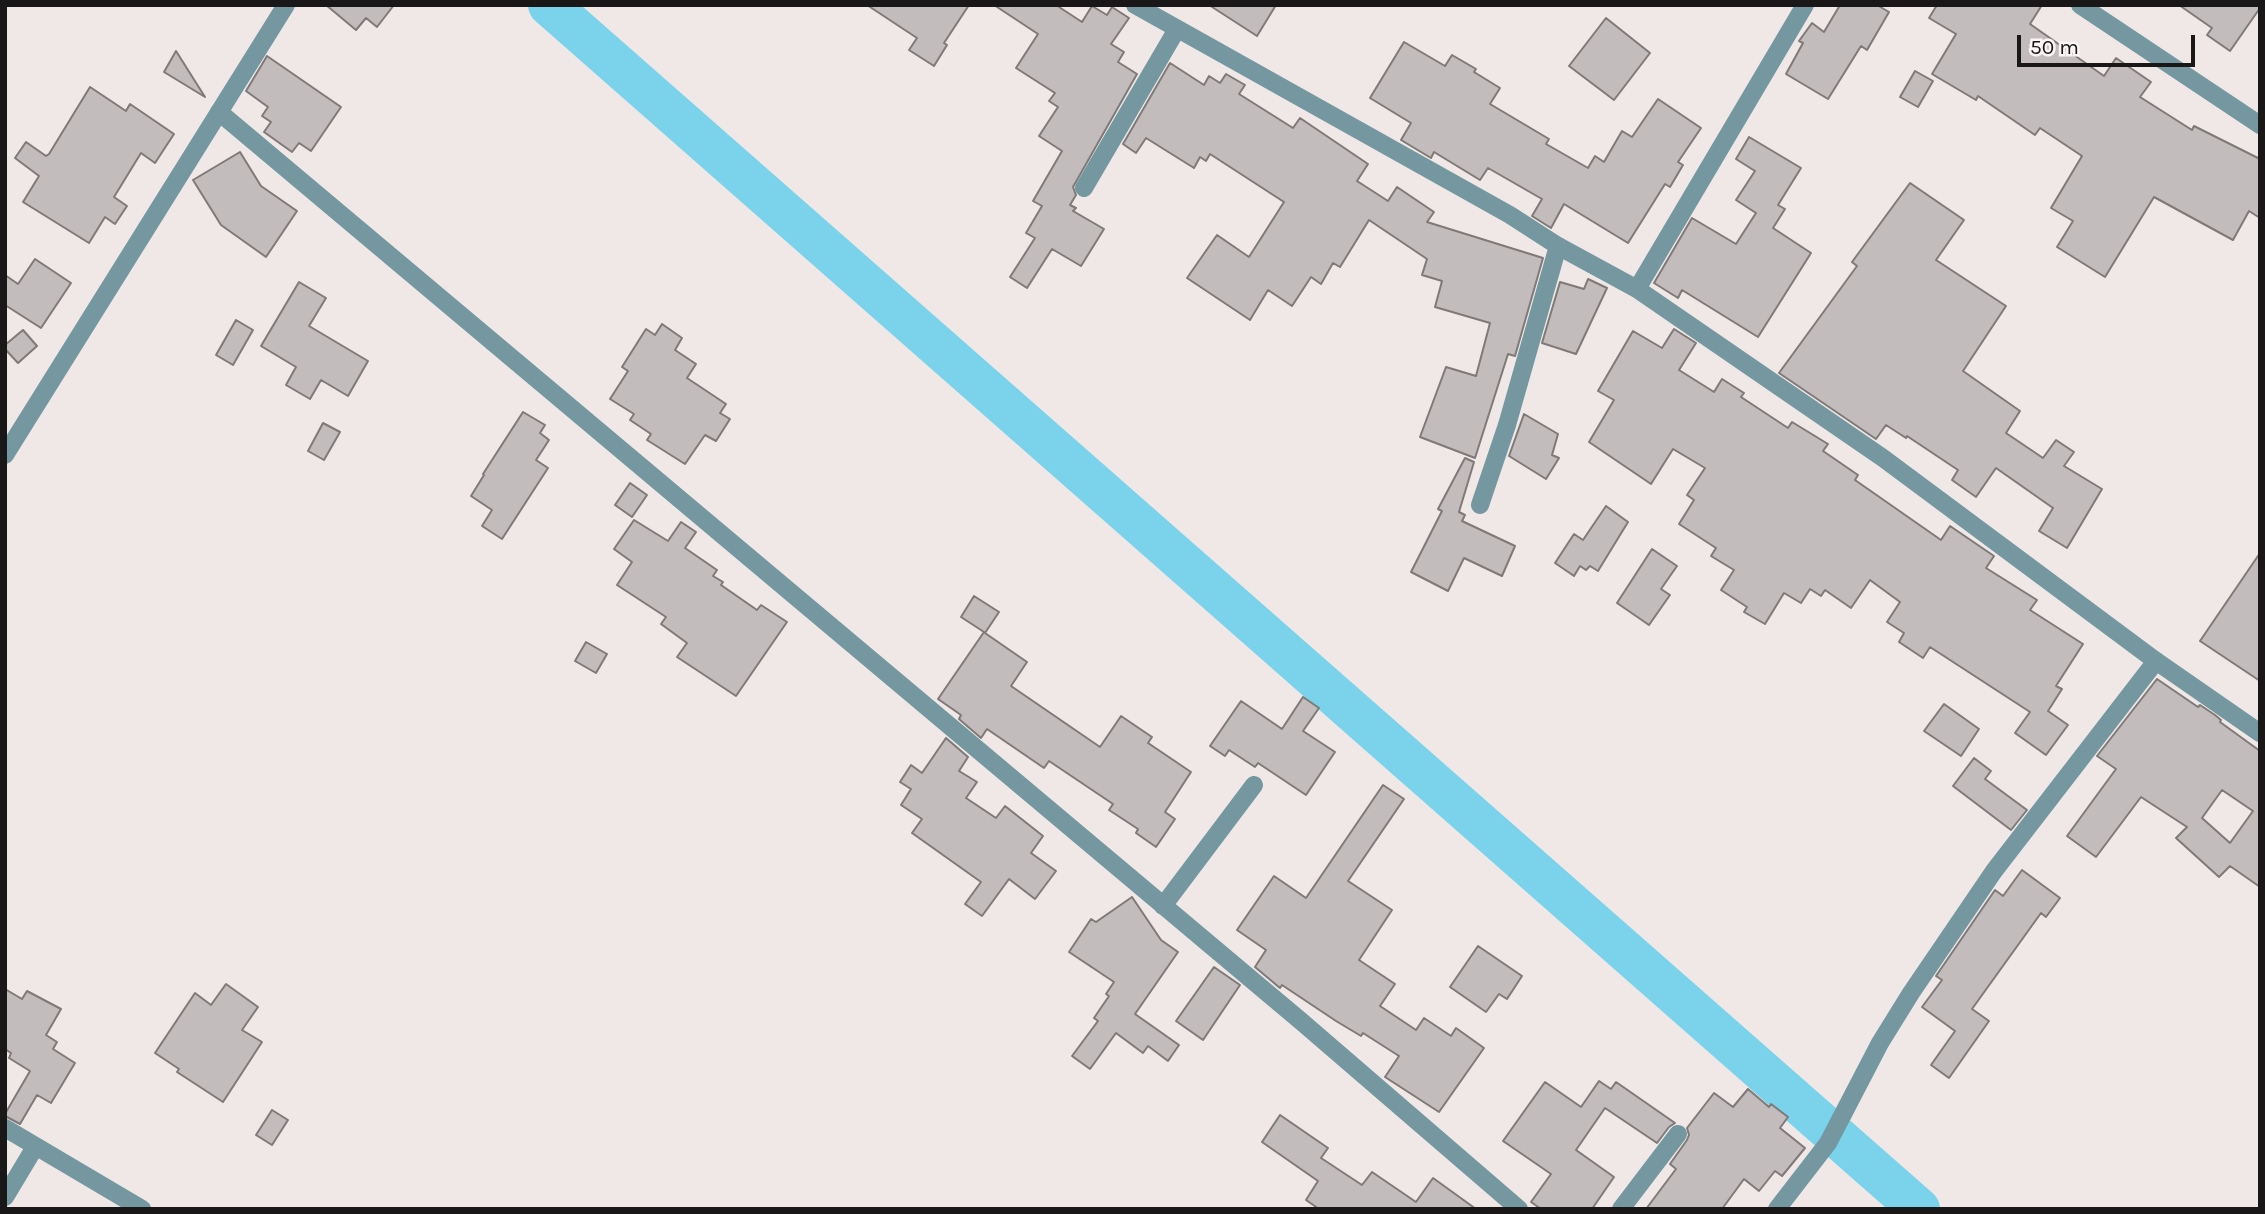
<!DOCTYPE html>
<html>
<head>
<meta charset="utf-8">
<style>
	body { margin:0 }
	#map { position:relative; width:2265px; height:1214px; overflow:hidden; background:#efe8e7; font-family:Karla,sans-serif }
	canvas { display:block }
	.frame { position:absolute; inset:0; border:7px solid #191717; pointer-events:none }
	.scale { position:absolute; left:2017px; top:35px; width:178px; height:32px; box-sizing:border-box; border:4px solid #191717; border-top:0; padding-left:9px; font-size:21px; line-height:24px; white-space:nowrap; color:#191717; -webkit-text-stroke:5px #fcf5f5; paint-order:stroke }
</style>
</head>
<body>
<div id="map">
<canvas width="2265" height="1214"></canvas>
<div class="frame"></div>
<div class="scale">50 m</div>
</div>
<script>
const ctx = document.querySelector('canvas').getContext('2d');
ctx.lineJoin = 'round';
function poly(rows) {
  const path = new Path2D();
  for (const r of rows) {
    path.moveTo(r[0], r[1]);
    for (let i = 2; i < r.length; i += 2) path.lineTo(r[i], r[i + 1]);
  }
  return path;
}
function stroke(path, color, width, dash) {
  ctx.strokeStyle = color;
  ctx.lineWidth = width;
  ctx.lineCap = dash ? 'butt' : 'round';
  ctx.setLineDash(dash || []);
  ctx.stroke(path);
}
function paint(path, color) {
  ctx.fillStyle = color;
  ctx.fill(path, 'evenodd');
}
const river = poly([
	[549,5,1919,1209]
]);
const building = poly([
	[326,5,394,5,377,27,366,18,356,30,326,5],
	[867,5,969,5,944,43,947,45,934,66,909,50,917,38,867,5],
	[994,5,1056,5,1082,22,1092,6,1107,15,1112,7,1129,18,1111,44,1124,52,1118,62,1137,74,1073,187,1076,195,1070,205,1076,208,1073,211,1104,229,1081,266,1052,249,1027,288,1010,277,1035,238,1026,233,1042,206,1033,201,1062,151,1039,136,1058,107,1049,101,1055,93,1016,68,1038,34,994,5],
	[1209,5,1276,5,1257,36,1209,5],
	[1840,5,1877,5,1889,12,1867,50,1861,46,1828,99,1786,74,1803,43,1799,41,1812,23,1824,32,1840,5],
	[1937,5,2042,5,2030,24,2104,76,2116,58,2151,82,2140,97,2192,130,2194,126,2260,159,2260,218,2249,211,2233,240,2154,197,2105,277,2057,247,2073,221,2051,208,2082,156,2040,128,2035,135,1978,96,1976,100,1932,74,1956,34,1929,18,1937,5],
	[2179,5,2260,5,2260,8,2230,51,2207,35,2212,28,2179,5],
	[1606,18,1650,53,1614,100,1569,66,1606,18],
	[1404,42,1445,66,1452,55,1476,69,1474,72,1500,88,1490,104,1549,139,1546,144,1588,168,1595,156,1604,162,1622,131,1632,137,1658,99,1701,128,1678,162,1683,165,1670,187,1665,184,1628,243,1564,204,1551,228,1532,216,1542,199,1488,168,1480,180,1434,152,1431,158,1401,140,1411,123,1370,98,1404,42],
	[176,51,205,97,164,72,176,51],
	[267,56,341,107,311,151,299,143,292,152,264,132,271,122,262,116,268,107,246,91,267,56],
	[1170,63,1204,85,1209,76,1220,83,1226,74,1245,85,1239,94,1293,128,1300,118,1368,164,1357,181,1388,201,1397,187,1434,212,1427,222,1543,258,1515,356,1508,354,1475,458,1420,437,1446,367,1476,376,1490,323,1435,307,1442,281,1422,275,1427,259,1369,220,1340,267,1333,263,1321,284,1311,277,1292,306,1268,290,1250,320,1187,278,1217,235,1249,257,1284,202,1210,154,1206,161,1200,157,1194,168,1146,138,1136,153,1123,144,1170,63],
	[1915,71,1933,81,1918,107,1900,97,1915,71],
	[90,87,126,111,130,104,174,134,155,163,141,153,114,197,127,206,115,224,105,217,89,243,23,202,39,176,15,158,26,142,46,156,49,154,90,87],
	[1749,137,1801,168,1778,205,1785,209,1773,228,1811,253,1758,337,1682,290,1678,298,1654,283,1692,218,1736,244,1756,213,1736,200,1755,171,1736,159,1749,137],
	[240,152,261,186,297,211,266,257,221,225,193,180,240,152],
	[1910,183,1964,220,1936,260,2006,306,1963,371,2020,411,2006,433,2043,458,2056,440,2074,452,2064,466,2102,489,2067,548,2039,531,2053,508,1996,468,1976,497,1952,480,1958,470,1907,436,1906,438,1886,425,1876,439,1779,373,1857,266,1852,262,1910,183],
	[35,259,71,283,41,328,5,305,5,275,18,284,35,259],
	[1588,279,1607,288,1576,354,1542,343,1560,282,1584,289,1588,279],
	[299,282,326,298,309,326,368,361,348,396,321,380,310,399,286,385,296,367,261,346,299,282],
	[236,320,253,330,233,365,216,355,236,320],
	[662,324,682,338,675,350,696,364,687,378,726,404,720,413,730,419,716,441,705,435,685,464,647,440,651,434,630,420,634,414,610,399,628,371,622,367,646,329,655,335,662,324],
	[1674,329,1696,343,1679,370,1714,392,1722,379,1744,393,1741,397,1788,428,1792,422,1828,444,1823,451,1858,475,1855,480,1941,540,1950,526,1994,556,1986,568,2037,600,2030,610,2083,644,2056,686,2062,689,2048,711,2068,725,2046,755,2015,733,2030,712,1930,647,1923,658,1899,642,1904,633,1887,622,1900,602,1870,580,1851,608,1825,590,1821,596,1810,589,1801,603,1784,593,1765,624,1744,612,1747,607,1721,590,1734,570,1711,556,1716,548,1679,524,1694,500,1687,495,1705,468,1673,449,1651,484,1589,442,1614,400,1598,391,1633,331,1662,348,1674,329],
	[23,330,37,346,18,363,5,349,5,345,23,330],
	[523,412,545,425,540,433,549,440,536,460,548,468,502,539,482,526,492,510,471,496,484,475,483,474,523,412],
	[1524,414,1558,434,1552,455,1559,458,1546,479,1509,456,1524,414],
	[323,423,340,432,324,460,308,451,323,423],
	[1465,458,1474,462,1459,512,1465,515,1462,521,1515,546,1502,576,1464,558,1448,591,1411,572,1442,511,1438,509,1465,458],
	[630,483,647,495,632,517,615,505,630,483],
	[1606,506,1628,522,1598,571,1590,566,1586,570,1580,566,1574,576,1555,563,1574,534,1583,540,1606,506],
	[634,520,668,541,681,522,696,532,685,548,717,570,713,576,723,582,721,585,757,610,761,605,787,622,736,696,677,657,687,643,661,624,666,617,617,585,632,562,614,549,634,520],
	[1652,549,1677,566,1661,589,1670,595,1649,625,1617,603,1652,549],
	[2260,553,2260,681,2200,641,2260,553],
	[974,596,999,612,985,633,1027,662,1011,686,1100,747,1121,716,1152,737,1148,743,1191,772,1165,812,1175,819,1156,847,1136,833,1138,829,1109,810,1113,804,1049,761,1044,768,987,729,981,738,959,719,961,715,938,699,984,632,961,617,974,596],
	[586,642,607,654,596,673,575,661,586,642],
	[2157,679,2198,707,2200,705,2215,715,2221,720,2220,722,2260,751,2260,887,2230,866,2219,877,2176,838,2187,827,2141,797,2096,857,2067,836,2116,769,2097,756,2157,679],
	[2222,790,2253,811,2230,843,2202,818,2222,790],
	[1303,697,1319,708,1303,731,1335,752,1306,795,1258,763,1255,767,1229,750,1225,756,1210,746,1241,701,1282,729,1303,697],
	[1944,704,1979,729,1961,756,1924,731,1944,704],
	[946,738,968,757,959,771,977,782,966,798,996,818,1005,806,1043,836,1031,853,1056,871,1035,899,1009,879,982,916,965,904,981,882,912,833,922,819,901,805,911,789,900,782,911,765,922,773,946,738],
	[1974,758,1991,771,1985,779,2027,810,2011,830,1953,786,1974,758],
	[1383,785,1404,799,1348,881,1392,910,1359,960,1395,984,1380,1006,1416,1030,1424,1018,1451,1036,1456,1028,1484,1048,1439,1112,1385,1077,1399,1056,1363,1033,1361,1036,1336,1021,1282,985,1280,988,1255,967,1266,950,1237,930,1274,876,1306,898,1383,785],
	[2022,870,2060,898,2046,917,2041,913,1972,1009,1989,1021,1949,1078,1931,1065,1955,1031,1922,1007,1942,980,1936,976,1995,890,2003,896,2022,870],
	[1132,897,1161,940,1178,952,1135,1014,1179,1045,1168,1061,1148,1046,1143,1053,1116,1033,1090,1069,1072,1056,1098,1021,1094,1018,1109,996,1106,994,1114,982,1069,952,1091,919,1096,922,1132,897],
	[1478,946,1522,976,1507,999,1499,994,1486,1012,1450,987,1478,946],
	[1214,967,1240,985,1203,1040,1176,1021,1214,967],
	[226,984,258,1007,242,1030,262,1042,223,1102,177,1072,179,1069,155,1053,195,993,211,1005,226,984],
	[5,989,22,999,27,991,61,1009,46,1035,57,1042,53,1049,75,1063,51,1103,37,1095,20,1124,5,1116,5,1114,30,1071,9,1058,11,1053,5,1049,5,989],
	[1599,1081,1611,1089,1616,1082,1675,1123,1669,1127,1657,1143,1605,1108,1576,1150,1614,1177,1592,1209,1541,1209,1531,1202,1551,1174,1503,1141,1545,1082,1581,1107,1599,1081],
	[1748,1089,1769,1107,1771,1104,1788,1117,1780,1128,1805,1148,1782,1176,1775,1171,1759,1191,1744,1179,1722,1209,1646,1209,1676,1169,1670,1164,1687,1140,1689,1135,1687,1128,1714,1093,1733,1107,1748,1089],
	[272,1110,288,1120,272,1145,256,1135,272,1110],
	[1280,1115,1328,1148,1321,1158,1362,1185,1372,1172,1416,1202,1433,1178,1476,1209,1319,1209,1306,1200,1318,1181,1262,1142,1280,1115]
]);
const minor = poly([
	[2080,5,2260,125],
	[219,112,1302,1022,1519,1209],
	[1084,188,1177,29],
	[1637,289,1805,5],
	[1480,505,1507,425,1558,246],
	[1163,906,1254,785],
	[5,1128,142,1209],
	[5,1197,35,1147],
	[1621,1209,1678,1134],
	[1777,1209,1828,1143,1880,1043,1911,993,1994,871,2156,661]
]);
const tertiary = poly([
	[1135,5,1510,215,1558,246,1637,289,1883,458,2156,661,2260,733],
	[5,455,286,5]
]);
stroke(river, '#7ad3ea', 42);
paint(building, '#c3bcbc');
stroke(building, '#7f7978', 2);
stroke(minor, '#7497a0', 18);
stroke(tertiary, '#7497a0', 18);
</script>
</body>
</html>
